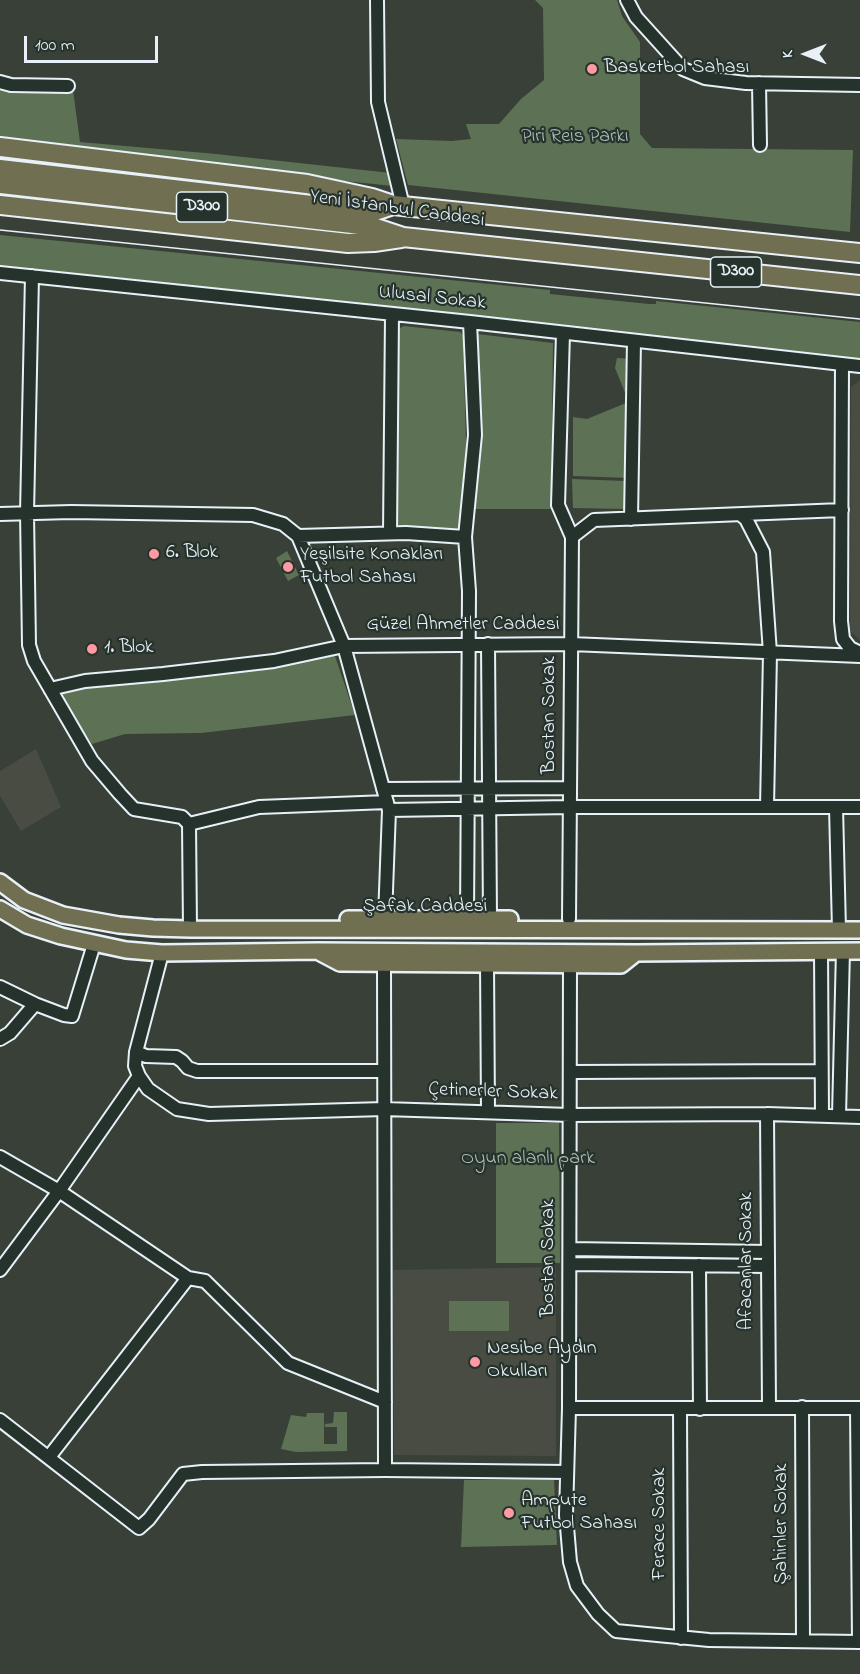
<!DOCTYPE html>
<html>
<head>
<meta charset="utf-8">
<style>
	body { margin:0 }
	#map { position:relative; width:860px; height:1674px; overflow:hidden; background:#394037; font-family:"Indie Flower",sans-serif }
	canvas { display:block }
	.north { position:absolute; left:776px; top:24px; width:60px; height:60px; -webkit-text-stroke:4px #26332d; paint-order:stroke; rotate:270deg; font-size:16px; font-weight:700; line-height:24px; text-align:center; color:#e8f1f8 }
	.north::after { content:''; display:block; margin:auto; width:21px; height:27px; background:#e8f1f8; clip-path:polygon(50% 0,100% 100%,50% 72%,0 100%) }
	.scale { position:absolute; left:24px; top:36px; width:134px; height:27px; box-sizing:border-box; border:3px solid #e8f1f8; border-top:0; padding-left:8px; font-size:18px; line-height:21px; white-space:nowrap; color:#e8f1f8; -webkit-text-stroke:4px #26332d; paint-order:stroke }
</style>
</head>
<body>
<div id="map">
<canvas width="860" height="1674"></canvas>
<div class="north">K</div>
<div class="scale">100 m</div>
</div>
<script>
const ctx = document.querySelector('canvas').getContext('2d');
ctx.lineJoin = 'round';
function paint(path, color) {
  ctx.fillStyle = color;
  ctx.fill(path, 'evenodd');
}
function poly(rows) {
  const path = new Path2D();
  for (const r of rows) {
    path.moveTo(r[0], r[1]);
    for (let i = 2; i < r.length; i += 2) path.lineTo(r[i], r[i + 1]);
  }
  return path;
}
function stroke(path, color, width, dash) {
  ctx.strokeStyle = color;
  ctx.lineWidth = width;
  ctx.lineCap = dash ? 'butt' : 'round';
  ctx.setLineDash(dash || []);
  ctx.stroke(path);
}
function write(font, color, halo, rows, align = 'center') {
  ctx.font = font + ' "Indie Flower",sans-serif';
  ctx.lineWidth = 4.5;
  ctx.setLineDash([]);
  ctx.textBaseline = 'middle';
  ctx.strokeStyle = halo;
  ctx.fillStyle = color;
  for (const [text, x, y, turn = 0] of rows) {
    ctx.save();
    ctx.translate(x, y);
    ctx.rotate((+turn || 0) * Math.PI / 180);
    ctx.textAlign = isNaN(turn) ? turn : align;
    if (halo) ctx.strokeText(text, 0, 0);
    ctx.fillText(text, 0, 0);
    ctx.restore();
  }
}
const built = poly([
	[859,381,860,381,860,640,850,631,851,387],
	[36,749,61,807,21,831,0,796,0,771],
	[556,1267,556,1456,394,1455,393,1270]
]);
const green = poly([
	[535,0,617,0,622,16,640,42,640,134,652,148,853,150,850,232,408,185,396,139,452,141,471,139,466,124,499,124,521,99,544,80,543,8],
	[0,86,73,90,80,142,216,154,391,173,393,186,218,168,0,137],
	[0,235,550,290,550,294,649,304,656,304,656,301,860,322,860,359,0,267],
	[404,326,460,332,463,335,466,442,464,501,460,532,396,528,396,332,400,328],
	[477,334,553,343,551,509,472,509],
	[617,358,632,359,629,478,573,476,573,417,587,419,626,403,626,395,615,368],
	[572,479,626,481,625,509,573,508],
	[287,551,299,575,288,581,276,558],
	[334,653,355,715,201,733,125,734,92,744,57,692,87,685],
	[496,1123,559,1123,560,1263,496,1263],
	[449,1301,509,1301,509,1331,449,1331],
	[334,1412,347,1412,347,1451,296,1452,281,1449,291,1415,306,1417,307,1413,324,1413,324,1444,337,1444,337,1427,325,1427,325,1424,333,1423],
	[554,1479,557,1545,461,1547,464,1480]
]);
const minor = poly([
	[377,0,378,102,403,206],
	[627,0,636,17,683,69,705,78,746,83,860,85],
	[0,82,11,85,68,86],
	[759,83,760,145],
	[0,273,470,322,860,366],
	[32,276,27,513,29,645,34,661,92,761,120,794,134,809,182,817,189,824,190,929],
	[563,333,558,505,572,537,569,919],
	[842,364,841,621,843,639,850,648,860,653],
	[0,514,71,512,253,515,283,524,298,536,344,646,571,644,860,656],
	[741,515,746,519,763,552,770,653,767,807],
	[631,519,634,341],
	[390,533,392,315],
	[298,536,406,533,465,537],
	[572,537,594,520,842,510],
	[488,644,490,919],
	[50,689,85,681,163,674,274,661,344,646,389,810,385,918],
	[383,789,570,788],
	[836,807,839,930],
	[389,810,570,807,860,807],
	[189,824,259,807,387,802],
	[467,918,469,591,465,537,475,435,470,322],
	[821,950,822,1115],
	[162,953,136,1052,135,1066,139,1076,148,1089,177,1109,209,1114,384,1109,570,1115,767,1114,860,1117],
	[384,963,385,1470],
	[487,963,488,1112],
	[570,963,569,1408,566,1515,570,1562,577,1586,598,1614,616,1631,709,1640,860,1642],
	[0,987,35,1004],
	[0,1039,10,1033,35,1004,64,1015,72,1016,94,944],
	[136,1052,146,1056,176,1057,182,1061,188,1068,197,1071,384,1071],
	[570,1072,821,1071],
	[767,1114,769,1407],
	[839,1116,843,950],
	[0,1157,59,1191,188,1278],
	[570,1249,768,1252],
	[570,1264,768,1266],
	[699,1265,700,1409],
	[0,1270,59,1191,139,1076],
	[802,1407,803,1641],
	[569,1408,860,1408],
	[857,1408,859,1642],
	[680,1409,681,1638],
	[0,1420,139,1528,149,1519,183,1474,202,1472,385,1470,567,1472],
	[49,1457,188,1278,205,1281,288,1363,385,1402]
]);
const major = poly([
	[0,882,24,900,63,915,119,925,153,928,190,929,860,930],
	[0,909,27,925,61,936,126,950,162,953,318,951,636,953,860,951],
	[348,919,510,919],
	[321,953,340,963,621,965,636,953]
]);
const highway = poly([
	[0,147,307,184,372,198,393,205],
	[0,169,372,212,393,205,860,253],
	[0,184,370,226,403,237,860,285],
	[0,205,348,243,374,242,401,238]
]);
const tram = poly([
	[0,230,860,319]
]);
const markers = [
	[592,69,6,"#ff9aa2"],
	[154,554,6,"#ff9aa2"],
	[288,567,6,"#ff9aa2"],
	[92,649,6,"#ff9aa2"],
	[475,1362,6,"#ff9aa2"],
	[509,1513,6,"#ff9aa2"]
];
const shields = [
	[202,207,51],
	[736,272,51]
];
const shieldNames = [
	["D300",202,207],
	["D300",736,272]
];
const poiNames = [
	["Basketbol Sahası",604,69],
	["6. Blok",166,554],
	["Yeşilsite Konakları",300,556],
	["Futbol Sahası",300,579],
	["1. Blok",104,649],
	["Nesibe Aydın",487,1350],
	["Okulları",487,1373],
	["Ampute",521,1502],
	["Futbol Sahası",521,1525]
];
const parkNames = [
	["Piri Reis Parkı",575,138],
	["Oyun alanlı park",528,1160]
];
const streetNames = [
	["Yeni İstanbul Caddesi",397,210,8],
	["Ulusal Sokak",432,299,6],
	["Güzel Ahmetler Caddesi",463,626],
	["Bostan Sokak",551,715,-90],
	["Şafak Caddesi",425,908],
	["Çetinerler Sokak",493,1093,2],
	["Bostan Sokak",550,1258,-90],
	["Afacanlar Sokak",748,1261,-90],
	["Ferace Sokak",661,1524,-90],
	["Şahinler Sokak",783,1524,-90]
];
paint(built, '#494c42');
paint(green, '#5d7155');
stroke(minor, '#e8f1f8', 16);
stroke(major, '#e8f1f8', 20);
stroke(highway, '#e8f1f8', 22);
stroke(minor, '#26332d', 12);
stroke(major, '#716f52', 15);
stroke(highway, '#716f52', 18);
stroke(tram, '#e8f1f8', 1.5);
for (const [x, y, r, color] of markers) {
  const dot = new Path2D();
  dot.arc(x, y, r, 0, 2 * Math.PI);
  ctx.fillStyle = color;
  ctx.fill(dot);
  stroke(dot, '#26332d', 2);
}
for (const [x, y, w] of shields) {
  const box = new Path2D();
  box.roundRect(x - w / 2, y - 15, w, 30, 4.5);
  ctx.fillStyle = '#26332d';
  ctx.fill(box);
  stroke(box, '#e8f1f8', 1.5);
}
write('bold 18px', '#e8f1f8', null, shieldNames);
write('20px', '#e8f1f8', '#26332d', poiNames, 'left');
write('20px', '#b0beb7', '#26332d', parkNames);
write('20px', '#e8f1f8', '#26332d', streetNames);
</script>
</body>
</html>
